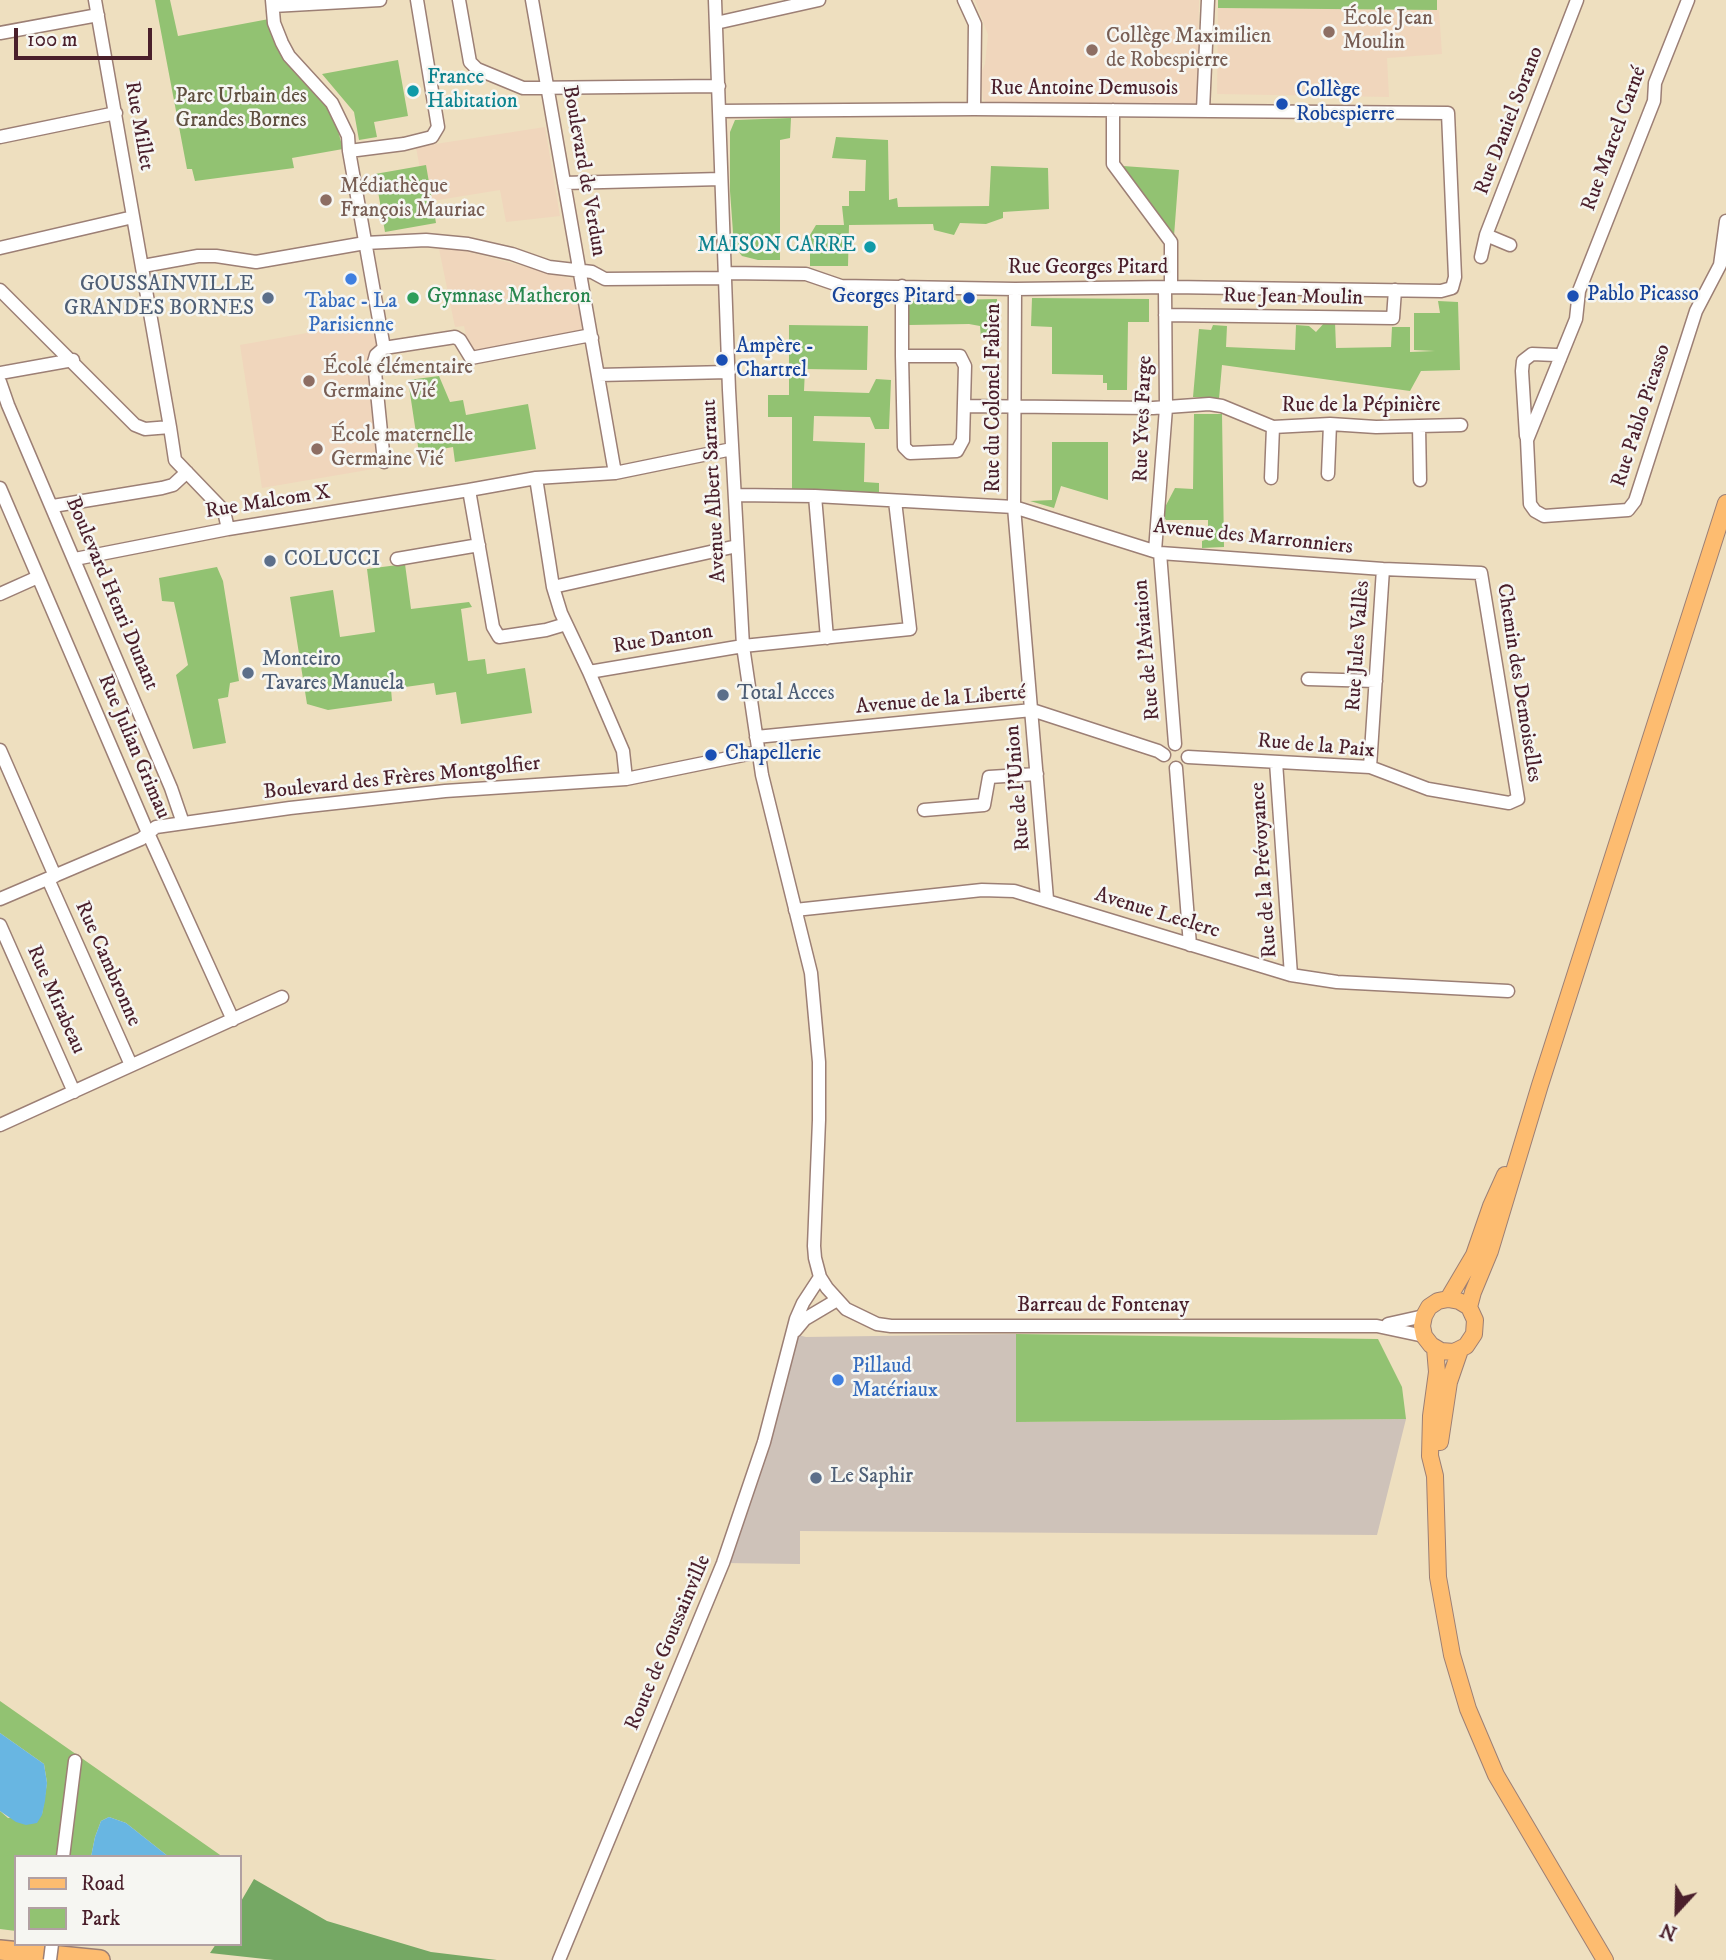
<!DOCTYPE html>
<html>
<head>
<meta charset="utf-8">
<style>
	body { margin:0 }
	#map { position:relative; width:1726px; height:1960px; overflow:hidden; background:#eedfbf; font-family:"IM FELL DW Pica",serif }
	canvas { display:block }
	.legend { position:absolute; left:14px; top:1855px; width:228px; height:91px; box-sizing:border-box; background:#f6f6f2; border:2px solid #b1a0a2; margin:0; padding:9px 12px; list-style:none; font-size:21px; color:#4a1f2b }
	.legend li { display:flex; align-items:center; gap:14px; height:35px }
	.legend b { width:35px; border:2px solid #b1a0a2 }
	.north { position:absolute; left:1642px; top:1876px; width:70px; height:70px; -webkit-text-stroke:5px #f6f6f2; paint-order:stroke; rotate:202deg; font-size:19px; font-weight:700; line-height:28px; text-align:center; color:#4a1f2b }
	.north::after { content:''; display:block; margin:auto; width:24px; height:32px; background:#4a1f2b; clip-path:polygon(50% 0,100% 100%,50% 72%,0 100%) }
	.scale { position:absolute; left:14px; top:28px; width:138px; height:32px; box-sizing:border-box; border:4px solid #4a1f2b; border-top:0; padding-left:9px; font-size:21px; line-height:24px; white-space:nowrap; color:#4a1f2b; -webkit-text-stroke:5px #f6f6f2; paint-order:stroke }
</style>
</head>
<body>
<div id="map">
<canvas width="1726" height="1960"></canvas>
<ul class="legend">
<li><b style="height:9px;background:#fdbc70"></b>Road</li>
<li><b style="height:19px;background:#92c272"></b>Park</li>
</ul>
<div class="north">N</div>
<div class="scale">100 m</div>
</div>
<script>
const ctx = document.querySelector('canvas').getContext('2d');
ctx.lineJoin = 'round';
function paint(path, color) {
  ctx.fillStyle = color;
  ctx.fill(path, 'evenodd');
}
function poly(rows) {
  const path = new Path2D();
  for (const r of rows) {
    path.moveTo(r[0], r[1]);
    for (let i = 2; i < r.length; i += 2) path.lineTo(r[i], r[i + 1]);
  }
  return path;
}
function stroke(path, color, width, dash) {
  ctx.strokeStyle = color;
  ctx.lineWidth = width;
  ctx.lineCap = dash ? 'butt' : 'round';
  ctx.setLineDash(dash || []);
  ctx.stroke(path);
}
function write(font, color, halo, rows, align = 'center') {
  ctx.font = font + ' "IM FELL DW Pica",serif';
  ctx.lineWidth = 5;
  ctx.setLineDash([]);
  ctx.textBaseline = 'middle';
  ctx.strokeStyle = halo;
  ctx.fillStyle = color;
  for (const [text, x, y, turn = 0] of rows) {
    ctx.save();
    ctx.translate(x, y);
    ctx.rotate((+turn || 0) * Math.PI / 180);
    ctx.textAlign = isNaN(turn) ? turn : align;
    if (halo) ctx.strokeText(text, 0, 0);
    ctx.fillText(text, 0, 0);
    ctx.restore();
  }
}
const built = poly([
	[975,0,1199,0,1197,107,990,106,983,99,981,73,985,64,988,35],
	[1218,8,1439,10,1442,54,1387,58,1389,97,1217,94],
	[545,127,560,216,506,222,500,190,426,202,416,147],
	[438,244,576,280,585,332,470,354,464,326,455,327],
	[373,321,378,346,372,348,369,355,379,468,262,488,240,345]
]);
const industrial = poly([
	[793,1334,806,1337,1016,1334,1017,1422,1406,1419,1377,1535,800,1531,800,1564,723,1563]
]);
const green = poly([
	[155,0,170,0,178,36,269,19,277,48,285,62,326,103,334,116,343,149,292,158,294,168,195,181,192,169,187,169],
	[1218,0,1437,0,1437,10,1218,8],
	[398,60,408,116,374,122,377,137,359,140,354,112,322,74],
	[791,118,790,138,780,140,780,260,758,260,742,256,734,246,730,191,730,132,735,120],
	[836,137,888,140,889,200,897,198,898,207,989,206,991,166,1048,168,1049,209,1003,212,1003,218,986,224,960,223,954,235,934,230,933,224,849,225,848,266,810,266,810,235,816,225,844,225,842,206,849,206,849,191,865,191,866,160,832,158],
	[426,165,436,223,385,232,375,174],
	[1123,166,1179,170,1174,236,1124,171],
	[1032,298,1149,299,1149,322,1128,322,1127,390,1107,390,1107,383,1103,383,1103,375,1052,374,1052,327,1031,326],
	[997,299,998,339,981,339,980,326,969,324,909,325,908,301],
	[1438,301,1458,302,1460,370,1421,371,1410,391,1222,365,1219,399,1193,397,1199,329,1211,330,1213,325,1227,326,1226,347,1295,350,1296,325,1309,326,1316,332,1325,322,1335,322,1336,348,1391,347,1392,327,1410,327,1410,352,1435,351,1414,350,1414,313,1440,313],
	[789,325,868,326,867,370,805,369,804,391,869,393,876,379,891,380,889,429,875,429,870,417,814,416,813,441,865,443,864,482,879,483,879,494,792,492,792,417,768,417,768,395,789,395],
	[439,376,450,402,463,400,466,415,528,404,536,449,455,462,453,447,419,453,408,380],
	[1194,414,1222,414,1224,547,1202,548,1202,541,1208,539,1208,520,1166,520,1163,516,1164,509,1175,488,1193,489],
	[1052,442,1108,442,1108,500,1061,486,1054,508,1030,501,1052,500],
	[405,564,411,609,469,602,472,607,461,609,468,661,485,659,487,674,525,668,532,713,461,724,456,692,436,695,434,683,391,689,392,701,328,710,307,704,290,597,333,590,340,637,375,632,367,569],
	[217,567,223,581,239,681,230,683,228,697,218,699,226,743,193,749,176,675,188,665,174,602,162,601,159,578],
	[1016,1334,1378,1339,1402,1387,1406,1419,1016,1422],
	[0,1701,223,1857,169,1857,126,1823,109,1817,101,1821,95,1837,91,1857,16,1857,16,1931,0,1929,0,1811,8,1818,42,1814,47,1783,44,1764,0,1733]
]);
const forest = poly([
	[254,1879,327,1921,431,1952,497,1960,274,1960,210,1953,216,1944,240,1944,240,1903]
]);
const water = poly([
	[0,1733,44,1764,47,1783,45,1801,42,1815,37,1823,26,1825,16,1822,0,1811],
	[109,1817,126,1823,169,1857,91,1857,95,1837,101,1821]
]);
const minor = poly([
	[95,0,170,427],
	[272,0,274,23,282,43,289,56,332,103,348,136,349,151],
	[459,0,470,62,477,69,523,88,719,86],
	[532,0,615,473],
	[715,0,729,390,743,646,762,775,811,973,819,1062,819,1120,814,1246,815,1258,820,1277,827,1288,846,1309,877,1324,891,1326,1377,1326,1424,1336],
	[964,0,975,24,974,109],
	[1688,0,1655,83,1654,101,1579,291,1576,319,1527,440,1530,504,1535,511,1544,516,1628,510,1635,501,1696,311,1720,265,1726,221],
	[273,6,380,0],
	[716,23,819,0],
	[0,33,98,15],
	[1113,110,1113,164,1171,242,1171,287],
	[1203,110,1208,0],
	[719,111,974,109,1448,113,1455,277,1452,288,1441,291,1171,287,1015,289,841,286,806,274,725,273],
	[0,137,116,113],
	[564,183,721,179],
	[1486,235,1510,245],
	[0,248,133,217],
	[1481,257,1486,235,1577,0],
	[143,266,198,256,216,256,256,262,365,243,426,240,468,244,512,254,549,267,592,272,605,279,725,278],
	[902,286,902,356],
	[1015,289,1014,507,1047,899],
	[0,290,135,425,145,429,170,427,175,460,224,511,228,529],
	[1165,315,1393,318,1395,290],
	[384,348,349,151,404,144,432,137,438,127,417,0],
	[902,356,960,356,965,366,963,440,957,451,910,453,904,447,902,356],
	[0,373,73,360],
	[598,375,729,372],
	[0,382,8,405,171,788,183,823],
	[964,406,1153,408,1209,404,1222,406,1273,427,1330,424,1376,427,1461,425],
	[1419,426,1420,480],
	[1526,436,1522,371,1523,361,1532,354,1556,355,1560,359],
	[384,462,374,362,376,355,384,348,455,337,460,340,471,358,586,336,592,338],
	[1328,474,1330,424],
	[536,478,553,587,561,613,589,672,623,751,626,779],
	[1271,478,1273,427],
	[0,488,148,833,233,1020],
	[735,495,815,496,1014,507,1160,553,1383,569,1481,573,1518,799,1509,803,1428,789,1370,767,1188,757],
	[815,496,827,638],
	[53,506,162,488,173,485,187,472],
	[1155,551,1166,408,1165,289],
	[1160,553,1175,744],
	[75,559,228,529,469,490],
	[397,559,479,545],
	[553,587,737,546],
	[0,594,38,577],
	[566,624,546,630,499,637,493,627,469,490,536,478,615,473,732,449],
	[589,672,743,646,910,629,895,501],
	[1308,679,1376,681],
	[756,737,1032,710,1158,751,1164,755],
	[0,750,55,876],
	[1276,762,1291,975],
	[1370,767,1383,569],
	[1176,768,1190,945],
	[924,810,984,805,989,777,1037,774],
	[48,879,131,1065],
	[0,899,141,839,156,827,290,808,445,791,626,779,758,752],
	[795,910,982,890,1014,891,1291,975,1337,982,1508,991],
	[0,925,74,1092],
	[0,1125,282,997],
	[1388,1324,1424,1316],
	[795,1331,805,1319,837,1300],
	[63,1857,75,1761],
	[559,1960,723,1563,764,1442,796,1319,803,1303,820,1277]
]);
const major = poly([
	[1448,1299,1474,1255,1491,1206,1505,1175],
	[1469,1307,1459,1301,1448,1299,1438,1301,1429,1307,1424,1316,1422,1326,1424,1336,1431,1345,1441,1351,1454,1352,1466,1346,1474,1334,1475,1320,1469,1307,1473,1292,1490,1251,1540,1085,1726,503],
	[1435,1348,1437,1372,1431,1416,1430,1456,1435,1476,1438,1577,1452,1655,1468,1709,1496,1775,1605,1960],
	[1440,1442,1449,1382,1460,1350]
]);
const highway = poly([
	[0,1950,100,1960]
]);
const minorBridge = poly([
	[50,1960,52,1944]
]);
const markers = [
	[1329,32,7,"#8d6e63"],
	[1092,50,7,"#8d6e63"],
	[413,91,7,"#0f9aa8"],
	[1282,104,7,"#1a4fb4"],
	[326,200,7,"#8d6e63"],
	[870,247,7,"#0f9aa8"],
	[351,279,7,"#3f7fe0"],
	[1573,296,7,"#1a4fb4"],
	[268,298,7,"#5c6f8a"],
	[413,298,7,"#2e9e5b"],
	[969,298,7,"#1a4fb4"],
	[722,360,7,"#1a4fb4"],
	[309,381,7,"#8d6e63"],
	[317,449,7,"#8d6e63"],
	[270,561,7,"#5c6f8a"],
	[248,673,7,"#5c6f8a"],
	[723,695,7,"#5c6f8a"],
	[711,755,7,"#1a4fb4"],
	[838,1380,7,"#3f7fe0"],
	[816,1478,7,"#5c6f8a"]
];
const educationNames = [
	["École Jean",1343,20],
	["Moulin",1343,44],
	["Collège Maximilien",1106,38],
	["de Robespierre",1106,62],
	["Médiathèque",340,188],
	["François Mauriac",340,212],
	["École élémentaire",323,369],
	["Germaine Vié",323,393],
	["École maternelle",331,437],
	["Germaine Vié",331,461]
];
const cultureNames = [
	["France",427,79],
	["Habitation",427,103],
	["MAISON CARRE",856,247,"right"]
];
const streetNames = [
	["Rue Antoine Demusois",1084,90],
	["Rue Daniel Sorano",1510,121,-69],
	["Rue Millet",138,126,80],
	["Rue Marcel Carné",1615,139,-70],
	["Boulevard de Verdun",583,171,80],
	["Rue Georges Pitard",1088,269],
	["Rue Jean Moulin",1293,298,1],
	["Rue du Colonel Fabien",995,398,-90],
	["Rue de la Pépinière",1361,407],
	["Rue Pablo Picasso",1642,416,-72],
	["Rue Yves Farge",1144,419,-88],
	["Avenue Albert Sarraut",715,491,-93],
	["Rue Malcom X",268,503,-9],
	["Avenue des Marronniers",1253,538,6],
	["Boulevard Henri Dunant",111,594,67],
	["Rue Danton",663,640,-9],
	["Rue Jules Vallès",1359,646,-86],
	["Rue de l'Aviation",1148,650,-95],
	["Chemin des Demoiselles",1518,683,81],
	["Avenue de la Liberté",941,701,-5],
	["Rue Julian Grimau",133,747,67],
	["Rue de la Paix",1316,747,5],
	["Boulevard des Frères Montgolfier",402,779,-6],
	["Rue de l'Union",1019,788,-95],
	["Rue de la Prévoyance",1265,870,-94],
	["Avenue Leclerc",1157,914,17],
	["Rue Cambronne",107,964,66],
	["Rue Mirabeau",55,1000,66],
	["Barreau de Fontenay",1103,1307],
	["Route de Goussainville",669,1643,-67]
];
const transitNames = [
	["Collège",1296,92],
	["Robespierre",1296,116],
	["Pablo Picasso",1587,296],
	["Georges Pitard",955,298,"right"],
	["Ampère -",736,348],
	["Chartrel",736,372],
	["Chapellerie",725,755]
];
const parkNames = [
	["Parc Urbain des",241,98],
	["Grandes Bornes",241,122]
];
const serviceNames = [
	["GOUSSAINVILLE",254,286,"right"],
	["GRANDES BORNES",254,310,"right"],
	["COLUCCI",284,561],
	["Monteiro",262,661],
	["Tavares Manuela",262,685],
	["Total Acces",737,695],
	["Le Saphir",830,1478]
];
const leisureNames = [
	["Gymnase Matheron",427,298]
];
const shopNames = [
	["Tabac - La",351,303],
	["Parisienne",351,327],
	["Pillaud",852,1368,"left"],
	["Matériaux",852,1392,"left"]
];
paint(built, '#f0d6bc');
paint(industrial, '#cec2b9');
paint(green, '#92c272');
paint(forest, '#75a864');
paint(water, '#68b6e2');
stroke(minor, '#9c7f75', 15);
stroke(major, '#9c7f75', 18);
stroke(highway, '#9c7f75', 22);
stroke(minor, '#fff', 12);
stroke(major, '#fdbc70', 16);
stroke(highway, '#fdbc70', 19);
stroke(minorBridge, '#9c7f75', 15, []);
stroke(minorBridge, '#fff', 12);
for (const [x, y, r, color] of markers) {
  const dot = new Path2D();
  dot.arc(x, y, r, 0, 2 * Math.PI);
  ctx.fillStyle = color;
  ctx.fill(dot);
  stroke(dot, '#f6f6f2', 2.5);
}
write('21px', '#785e54', '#f6f6f2', educationNames, 'left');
write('21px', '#0d838f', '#f6f6f2', cultureNames, 'left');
write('21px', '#4a1f2b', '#f6f6f2', streetNames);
write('21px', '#164399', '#f6f6f2', transitNames, 'left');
write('21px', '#605040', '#f6f6f2', parkNames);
write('21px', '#4e5e75', '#f6f6f2', serviceNames, 'left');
write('21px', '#27864d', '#f6f6f2', leisureNames, 'left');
write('21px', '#366cbe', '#f6f6f2', shopNames);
</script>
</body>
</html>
